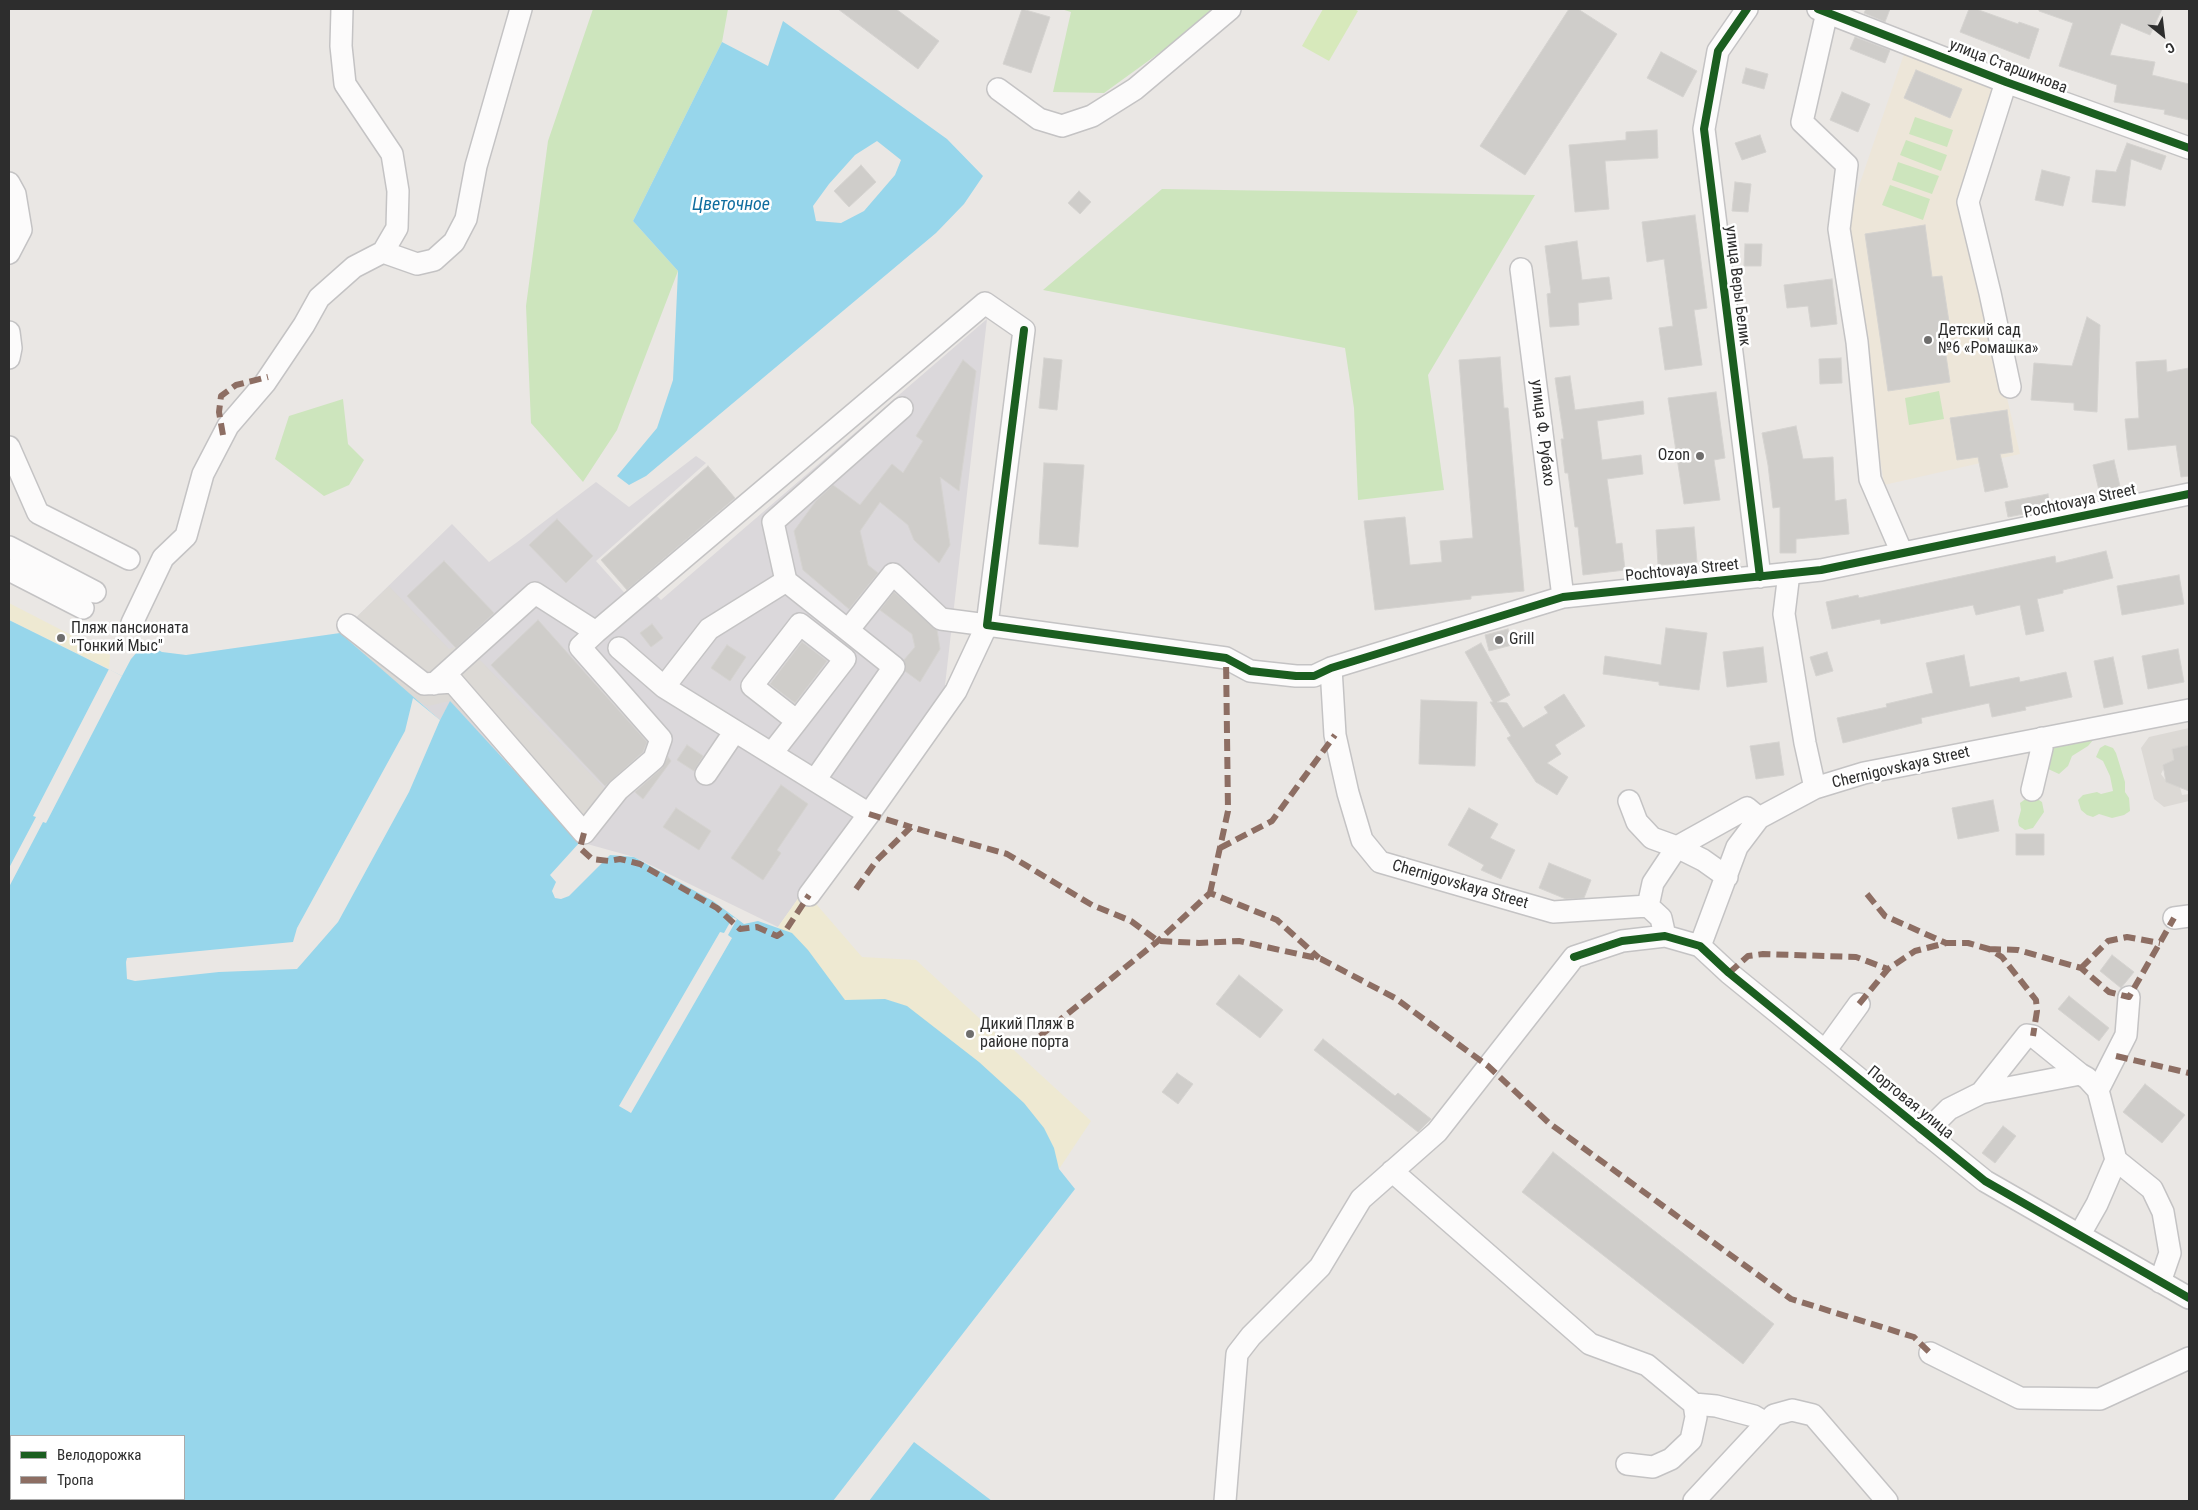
<!DOCTYPE html>
<html>
<head>
<meta charset="utf-8">
<style>
	body { margin:0 }
	#map { position:relative; width:2198px; height:1510px; overflow:hidden; background:#eae7e4; font-family:"Roboto Condensed",sans-serif }
	canvas { display:block }
	.frame { position:absolute; inset:0; border:10px solid #2d2d2d; pointer-events:none }
	.legend { position:absolute; left:10px; top:1435px; width:175px; height:65px; box-sizing:border-box; background:#fff; border:1px solid #ababab; margin:0; padding:6px 9px; list-style:none; font-size:15px; color:#2d2d2d }
	.legend li { display:flex; align-items:center; gap:10px; height:25px }
	.legend b { width:25px; border:1px solid #ababab }
	.north { position:absolute; left:2138px; top:10px; width:50px; height:50px; -webkit-text-stroke:4px #fff; paint-order:stroke; rotate:151deg; font-size:14px; font-weight:700; line-height:20px; text-align:center; color:#2d2d2d }
	.north::after { content:''; display:block; margin:auto; width:18px; height:22px; background:#2d2d2d; clip-path:polygon(50% 0,100% 100%,50% 72%,0 100%) }
</style>
</head>
<body>
<div id="map">
<canvas width="2198" height="1510"></canvas>
<div class="frame"></div>
<ul class="legend">
<li><b style="height:6px;background:#1b5e20"></b>Велодорожка</li>
<li><b style="height:6px;background:#8d6e63"></b>Тропа</li>
</ul>
<div class="north">С</div>
</div>
<script>
const ctx = document.querySelector('canvas').getContext('2d');
ctx.lineJoin = 'round';
function paint(path, color) {
  ctx.fillStyle = color;
  ctx.fill(path, 'evenodd');
}
function poly(rows) {
  const path = new Path2D();
  for (const r of rows) {
    path.moveTo(r[0], r[1]);
    for (let i = 2; i < r.length; i += 2) path.lineTo(r[i], r[i + 1]);
  }
  return path;
}
function stroke(path, color, width, dash) {
  ctx.strokeStyle = color;
  ctx.lineWidth = width;
  ctx.lineCap = dash ? 'butt' : 'round';
  ctx.setLineDash(dash || []);
  ctx.stroke(path);
}
function write(font, color, halo, rows, align = 'center') {
  ctx.font = font + ' "Roboto Condensed",sans-serif';
  ctx.lineWidth = 5;
  ctx.setLineDash([]);
  ctx.textBaseline = 'middle';
  ctx.strokeStyle = halo;
  ctx.fillStyle = color;
  for (const [text, x, y, turn = 0] of rows) {
    ctx.save();
    ctx.translate(x, y);
    ctx.rotate((+turn || 0) * Math.PI / 180);
    ctx.textAlign = isNaN(turn) ? turn : align;
    if (halo) ctx.strokeText(text, 0, 0);
    ctx.fillText(text, 0, 0);
    ctx.restore();
  }
}
const industrial = poly([
	[987,319,944,694,778,927,634,857,580,842,450,702,440,720,340,633,452,524,489,562,516,543,596,482,629,507,696,456,706,463,596,561,630,599,646,585,661,600]
]);
const education = poly([
	[1905,51,1998,87,1962,203,2020,454,1884,485,1845,227]
]);
const green = poly([
	[593,9,728,9,722,42,633,221,678,271,617,430,583,482,531,423,526,306,548,141],
	[1061,9,1220,9,1104,93,1053,92,1071,12],
	[1915,117,1953,130,1947,147,1909,134],
	[1906,140,1947,155,1941,171,1900,155],
	[1898,162,1939,176,1932,194,1892,180],
	[1890,185,1930,199,1923,220,1882,205],
	[1162,189,1535,195,1428,375,1444,490,1358,500,1354,408,1345,348,1043,290],
	[1939,391,1944,419,1909,425,1905,398],
	[343,399,348,444,364,460,349,485,324,496,275,459,289,416],
	[2094,739,2088,746,2072,756,2068,766,2059,774,2046,768,2052,747],
	[2105,745,2113,748,2116,753,2125,782,2125,792,2129,798,2130,811,2124,815,2112,818,2099,814,2093,817,2087,815,2081,810,2078,800,2083,795,2097,792,2101,794,2113,791,2110,776,2103,761,2096,757,2100,748],
	[2031,795,2042,802,2044,812,2033,828,2025,830,2019,826,2018,821,2021,810,2020,803]
]);
const sand = poly([
	[9,603,110,655,109,669,9,620],
	[804,890,862,957,916,960,1091,1121,1059,1169,845,1000,778,927]
]);
const pitch = poly([
	[1323,9,1354,9,1358,11,1329,61,1302,46]
]);
const plaza = poly([
	[389,586,449,649,462,644,482,662,609,793,584,833,450,701,428,706,413,698,340,633],
	[2189,728,2189,745,2172,749,2174,761,2166,764,2161,774,2167,782,2179,783,2182,795,2189,794,2189,801,2164,807,2154,799,2141,748,2149,737]
]);
const water = poly([
	[783,21,947,139,983,176,964,204,936,233,646,476,629,485,617,476,657,428,673,380,678,271,633,221,722,42,768,66],
	[877,141,901,160,895,175,864,211,841,223,816,221,813,206,829,184,855,155],
	[9,620,122,676,131,659,145,643,162,652,186,655,340,633,440,720,450,701,580,842,550,875,556,882,552,891,555,898,561,899,569,896,610,855,634,857,713,901,744,924,758,921,792,933,808,950,845,1000,885,999,907,1006,979,1062,1024,1103,1044,1128,1054,1148,1059,1169,1075,1189,833,1501,9,1501],
	[11,1436,184,1436,184,1499,11,1499],
	[914,1442,992,1501,869,1501]
]);
const pier = poly([
	[109,669,122,676,46,823,43,822,9,887,9,868,36,817,33,816],
	[413,698,440,720,409,792,338,922,297,969,219,972,135,981,127,979,126,962,127,958,293,942,297,928,405,731],
	[733,917,737,919,728,935,732,938,631,1113,619,1106,720,932,724,933]
]);
const building = poly([
	[838,9,896,9,939,41,918,69,838,9],
	[1022,9,1050,17,1031,73,1003,64,1022,9],
	[1569,9,1578,9,1617,34,1525,175,1480,146,1569,9],
	[1866,9,1890,9,1885,22,1864,13,1866,9],
	[1969,9,1976,9,2018,24,2019,22,2039,29,2029,59,1960,32,1969,9],
	[2039,9,2162,9,2150,35,2121,23,2110,55,2155,62,2152,75,2189,84,2189,120,2164,114,2165,110,2114,102,2117,85,2059,66,2073,23,2039,11,2039,9],
	[1855,37,1890,50,1885,63,1850,49,1855,37],
	[1661,52,1697,71,1683,97,1647,78,1661,52],
	[1746,68,1768,74,1764,89,1742,83,1746,68],
	[1916,70,1962,89,1950,118,1904,98,1916,70],
	[1842,92,1870,104,1858,132,1830,120,1842,92],
	[1657,130,1658,158,1605,161,1609,209,1575,212,1569,145,1626,140,1626,132,1657,130],
	[1760,135,1766,152,1742,160,1735,143,1760,135],
	[2127,143,2166,156,2161,170,2131,159,2125,206,2092,202,2096,170,2116,172,2127,143],
	[861,165,876,182,849,207,834,191,861,165],
	[2042,170,2070,177,2063,206,2035,200,2042,170],
	[1735,182,1751,184,1748,212,1732,211,1735,182],
	[1079,191,1091,202,1080,214,1068,203,1079,191],
	[1695,215,1707,308,1694,310,1702,365,1665,370,1659,328,1673,326,1664,259,1647,262,1642,222,1695,215],
	[1925,225,1932,277,1942,276,1951,335,1943,336,1950,382,1888,391,1865,234,1925,225],
	[1577,241,1582,280,1609,277,1612,299,1578,303,1579,325,1550,327,1547,294,1551,293,1545,246,1577,241],
	[1745,244,1762,244,1761,266,1744,266,1745,244],
	[1832,279,1837,324,1811,327,1808,306,1787,308,1784,285,1832,279],
	[2087,317,2100,325,2097,412,2074,410,2074,403,2031,400,2034,363,2072,366,2087,317],
	[1500,357,1504,408,1508,408,1524,591,1471,596,1471,599,1375,610,1364,521,1405,517,1410,565,1442,562,1440,541,1473,538,1459,360,1500,357],
	[1044,358,1062,360,1057,410,1039,408,1044,358],
	[1841,358,1842,383,1820,384,1819,359,1841,358],
	[963,360,976,371,959,491,940,477,950,545,939,563,914,540,908,525,880,502,860,531,868,565,878,573,849,609,803,570,794,531,816,501,833,485,860,505,892,464,903,473,923,441,916,436,963,360],
	[2166,360,2167,372,2189,368,2189,476,2181,477,2176,445,2128,450,2125,419,2139,418,2136,362,2166,360],
	[1570,376,1575,410,1643,401,1644,414,1597,421,1602,460,1641,455,1643,474,1607,479,1616,544,1622,543,1625,570,1583,575,1578,527,1575,527,1568,473,1565,473,1561,439,1564,439,1555,378,1570,376],
	[1716,392,1725,458,1714,460,1720,500,1684,504,1668,398,1716,392],
	[2007,410,2013,452,2000,454,2008,487,1985,492,1978,457,1957,460,1950,418,2007,410],
	[1796,426,1803,459,1833,457,1835,501,1846,499,1849,534,1796,539,1796,553,1780,553,1780,507,1773,508,1768,465,1762,433,1796,426],
	[2114,460,2122,495,2101,499,2093,465,2114,460],
	[1044,463,1084,465,1078,547,1039,544,1044,463],
	[708,466,735,498,627,590,601,560,708,466],
	[2048,494,2050,509,2008,517,2005,502,2048,494],
	[557,519,593,556,566,583,529,545,557,519],
	[1694,527,1697,562,1658,565,1656,530,1694,527],
	[2106,551,2113,578,2063,590,2063,593,2037,599,2044,631,2026,635,2020,605,1976,615,1973,605,1881,624,1880,619,1832,629,1826,602,1858,595,1859,598,2055,556,2056,563,2106,551],
	[444,561,494,613,456,648,407,596,444,561],
	[2179,575,2184,604,2122,615,2117,586,2179,575],
	[894,592,937,630,940,649,920,682,905,671,904,660,915,647,912,634,880,610,894,592],
	[538,620,647,742,643,752,605,786,491,665,538,620],
	[652,624,663,638,651,647,640,633,652,624],
	[1666,628,1707,633,1699,690,1659,685,1659,682,1603,674,1605,656,1661,665,1666,628],
	[1508,629,1512,645,1489,651,1485,635,1508,629],
	[802,642,827,661,795,703,770,684,802,642],
	[1481,643,1510,695,1497,702,1507,703,1523,728,1548,713,1544,707,1564,694,1585,726,1555,745,1561,754,1547,763,1568,777,1557,795,1536,782,1507,738,1511,736,1490,702,1493,702,1465,652,1481,643],
	[727,645,746,657,730,681,711,668,727,645],
	[1763,647,1767,682,1727,687,1723,652,1763,647],
	[2178,649,2184,682,2148,689,2142,656,2178,649],
	[1827,652,1833,671,1816,676,1810,657,1827,652],
	[1964,655,1970,687,2019,677,2020,682,2066,672,2072,697,2025,707,2026,710,1992,717,1989,703,1921,718,1922,723,1843,743,1837,718,1887,707,1886,704,1933,693,1926,663,1964,655],
	[2113,657,2123,704,2104,708,2094,661,2113,657],
	[1421,700,1477,702,1475,766,1419,764,1421,700],
	[1779,742,1784,775,1756,779,1750,746,1779,742],
	[687,745,703,756,694,771,677,760,687,745],
	[2189,745,2189,791,2166,782,2163,765,2174,760,2172,749,2189,745],
	[668,757,671,761,643,799,635,792,662,768,668,757],
	[781,785,808,804,777,850,781,853,763,880,731,858,781,785],
	[1993,800,1999,831,1958,839,1952,808,1993,800],
	[676,808,711,831,699,850,663,827,676,808],
	[1469,808,1498,824,1490,838,1515,850,1501,879,1481,870,1484,865,1448,845,1469,808],
	[2016,834,2044,834,2044,855,2016,855,2016,834],
	[1549,863,1591,880,1584,898,1566,899,1539,888,1549,863],
	[2112,955,2134,972,2121,988,2100,971,2112,955],
	[1239,975,1283,1010,1260,1038,1216,1004,1239,975],
	[2069,996,2109,1028,2099,1041,2058,1009,2069,996],
	[1323,1039,1395,1096,1398,1093,1431,1119,1418,1132,1314,1050,1323,1039],
	[1177,1073,1193,1084,1178,1104,1162,1092,1177,1073],
	[2145,1084,2185,1115,2162,1143,2123,1112,2145,1084],
	[2003,1126,2016,1136,1995,1163,1982,1153,2003,1126],
	[1553,1152,1774,1324,1743,1364,1522,1192,1553,1152]
]);
const minor = poly([
	[1747,9,1718,51,1704,129,1760,577],
	[1818,9,2006,82,2189,148],
	[1827,12,1802,122,1847,165,1839,229,1857,342,1870,479,1902,553],
	[2006,82,1968,202,1990,293,2010,387],
	[998,89,1039,119,1062,126,1092,116,1135,89,1230,9],
	[9,183,15,194,21,230,9,253],
	[383,252,417,264,434,260,454,242,466,219,476,166,521,9],
	[1521,269,1563,597],
	[9,332,11,348,9,358],
	[9,447,38,513,129,559],
	[9,547,95,592],
	[9,570,83,608],
	[1789,573,1784,614,1805,743,1815,788],
	[786,581,894,667,815,780],
	[132,623,163,558,186,536,203,474,228,426,265,383,304,325,319,298,354,267,383,252,397,228,398,191,392,154,345,84,341,46,342,9],
	[348,625,424,684,453,682,584,833,618,790,654,759,661,739,580,647,596,632],
	[619,648,664,687,869,814,956,691,987,625,941,619,893,574,849,629],
	[1331,668,1335,735,1348,793,1362,840,1380,862,1553,912,1648,906,1661,918,1665,936],
	[434,684,535,593,596,632,985,303,1024,330,987,625,1226,658,1250,671,1296,676,1314,676,1331,668,1563,597,1821,570,2189,494],
	[664,687,709,629,786,581,773,522,902,408],
	[772,753,797,721,845,659,800,624,752,686,797,721],
	[706,774,735,731],
	[2032,790,2042,748,2042,738],
	[1629,801,1637,822,1652,838,1677,847,1703,860,1727,877],
	[809,895,869,814],
	[1648,906,1653,883,1677,847,1747,808,1759,818],
	[2174,918,2189,916],
	[1700,946,1737,847,1759,818,1815,788,1864,773,2189,710],
	[1825,1051,1859,1004],
	[2098,1090,2126,1035,2129,997],
	[1981,1093,2027,1035,2033,1036,2080,1074],
	[1925,1133,1949,1109,1981,1093,2080,1074,2087,1078,2098,1090,2116,1160,2152,1189,2163,1212,2170,1253,2160,1282],
	[1392,1171,1590,1344,1647,1365,1694,1404,1696,1417,1691,1440,1671,1459,1653,1467,1627,1464],
	[2080,1234,2097,1204,2116,1160],
	[1930,1353,2020,1398,2100,1399,2189,1358],
	[1694,1404,1716,1406,1754,1416,1766,1423],
	[1225,1501,1237,1354,1251,1336,1320,1267,1361,1199,1437,1132,1574,957,1622,941,1665,936,1700,946,1729,973,1985,1181,2189,1298],
	[1694,1501,1774,1415,1792,1410,1813,1415,1887,1501]
]);
const quiet = poly([
	[223,435,219,412,221,396,236,385,268,377],
	[869,814,911,827],
	[584,833,580,848,592,859,609,861,620,859,640,864,717,908,740,929,757,927,777,936,786,930,809,895],
	[1220,848,1272,821,1335,735],
	[856,889,877,860,911,827,1007,854,1092,905,1131,921,1158,941,1199,943,1239,941,1321,959,1395,998,1488,1066,1549,1123,1791,1299,1914,1337,1930,1353],
	[1210,893,1228,811,1226,658],
	[1867,894,1885,916,1946,943],
	[1989,949,2018,950,2081,968,2109,992,2129,997,2174,918],
	[2081,968,2108,941,2127,937,2160,943],
	[1729,973,1748,956,1763,954,1856,957,1888,969],
	[1859,1004,1888,969,1915,951,1946,943,1968,943,1989,949,2002,957,2036,1000,2037,1011,2033,1036],
	[1040,1036,1158,941,1210,893,1277,920,1319,958],
	[2116,1056,2189,1073]
]);
const cycleway = poly([
	[1747,9,1718,51,1704,129,1760,577],
	[1818,9,2006,82,2189,148],
	[1024,330,987,625,1226,658,1250,671,1296,676,1314,676,1331,668,1563,597,1821,570,2189,494],
	[1574,957,1622,941,1665,936,1700,946,1729,973,1985,1181,2189,1298]
]);
const markers = [
	[1928,340,5,"#6f6e6d"],
	[1700,456,5,"#6f6e6d"],
	[61,638,5,"#6f6e6d"],
	[1499,640,5,"#6f6e6d"],
	[970,1034,5,"#6f6e6d"]
];
const streetNames = [
	["улица Старшинова",2008,67,21],
	["улица Веры Белик",1737,286,83],
	["улица Ф. Рубахо",1542,433,83],
	["Pochtovaya Street",2080,502,-12],
	["Pochtovaya Street",1682,571,-6],
	["Chernigovskaya Street",1901,768,-13],
	["Chernigovskaya Street",1460,885,16],
	["Портовая улица",1910,1103,39]
];
const poiNames = [
	["Детский сад",1938,331],
	["№6 «Ромашка»",1938,349],
	["Ozon",1690,456,"right"],
	["Пляж пансионата",71,629],
	["\"Тонкий Мыс\"",71,647],
	["Grill",1509,640],
	["Дикий Пляж в",980,1025],
	["районе порта",980,1043]
];
const waterNames = [
	["Цветочное",731,205]
];
paint(industrial, '#dbd8db');
paint(education, '#ede6d9');
paint(green, '#cde5bd');
paint(sand, '#eee9d2');
paint(pitch, '#d7e9bb');
paint(plaza, '#dcd9d5');
paint(water, '#97d6eb');
paint(pier, '#eae7e4');
paint(building, '#cfcdca');
stroke(building, '#d5d3d0', 1);
stroke(minor, '#c4c3c4', 24);
stroke(minor, '#fcfbfb', 21);
stroke(quiet, '#8d6e63', 6, [12, 6]);
stroke(cycleway, '#1b5e20', 8);
for (const [x, y, r, color] of markers) {
  const dot = new Path2D();
  dot.arc(x, y, r, 0, 2 * Math.PI);
  ctx.fillStyle = color;
  ctx.fill(dot);
  stroke(dot, '#fff', 2);
}
write('16px', '#2d2d2d', '#fff', streetNames);
write('16px', '#2d2d2d', '#fff', poiNames, 'left');
write('italic 18px', '#0f6d9f', '#fff', waterNames);
</script>
</body>
</html>
